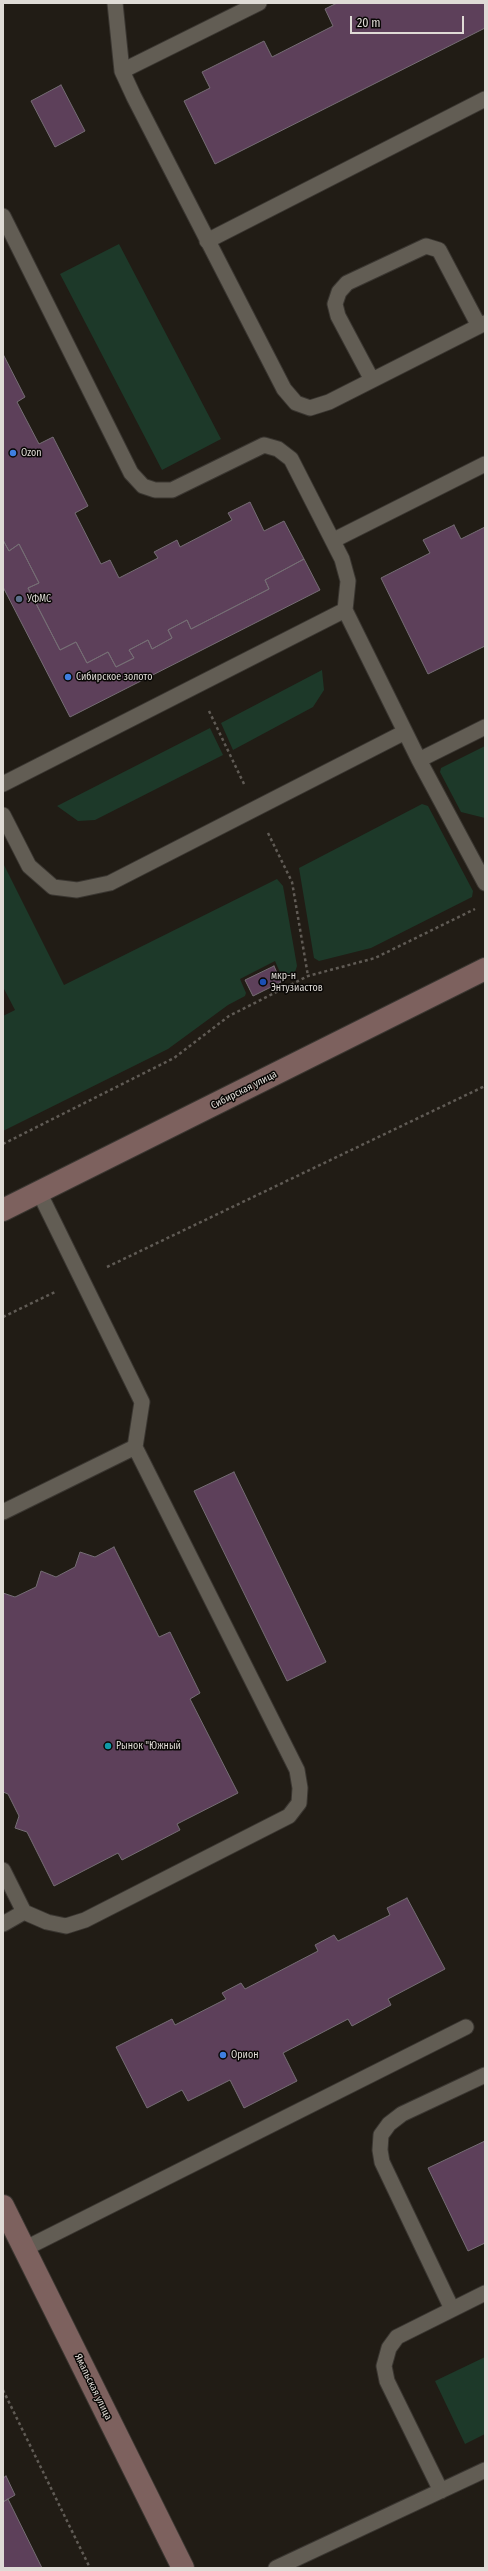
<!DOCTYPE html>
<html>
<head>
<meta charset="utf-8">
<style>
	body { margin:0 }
	#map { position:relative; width:488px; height:2571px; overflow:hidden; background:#211c15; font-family:"Fira Sans Condensed",sans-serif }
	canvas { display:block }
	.frame { position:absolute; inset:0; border:4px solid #dfdbd6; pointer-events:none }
	.scale { position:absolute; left:350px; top:16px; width:114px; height:18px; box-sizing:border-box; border:2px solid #dfdbd6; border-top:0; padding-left:5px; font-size:12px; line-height:14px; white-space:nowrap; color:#dfdbd6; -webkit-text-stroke:3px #090705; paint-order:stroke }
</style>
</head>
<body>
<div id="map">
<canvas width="488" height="2571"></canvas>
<div class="frame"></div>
<div class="scale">20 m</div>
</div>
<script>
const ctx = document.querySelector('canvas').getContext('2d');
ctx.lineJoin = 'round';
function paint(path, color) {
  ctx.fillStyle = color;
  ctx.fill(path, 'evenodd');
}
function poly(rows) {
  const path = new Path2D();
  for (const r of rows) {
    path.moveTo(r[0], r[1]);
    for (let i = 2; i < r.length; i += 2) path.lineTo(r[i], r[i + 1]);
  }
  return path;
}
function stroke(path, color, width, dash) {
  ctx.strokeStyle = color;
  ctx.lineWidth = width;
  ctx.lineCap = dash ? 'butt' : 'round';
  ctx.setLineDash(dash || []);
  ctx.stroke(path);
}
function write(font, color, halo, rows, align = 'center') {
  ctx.font = font + ' "Fira Sans Condensed",sans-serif';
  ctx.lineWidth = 3;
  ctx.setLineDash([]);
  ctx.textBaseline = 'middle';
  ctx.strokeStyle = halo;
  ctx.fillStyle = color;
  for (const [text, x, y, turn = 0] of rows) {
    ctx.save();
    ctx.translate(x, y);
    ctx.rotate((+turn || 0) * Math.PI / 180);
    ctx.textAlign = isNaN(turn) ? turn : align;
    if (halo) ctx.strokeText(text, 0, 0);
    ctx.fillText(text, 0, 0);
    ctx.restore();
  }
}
const green = poly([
	[119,244,221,439,162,470,60,274],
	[322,670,324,690,313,707,233,750,221,723],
	[210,728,223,755,95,820,78,821,57,806],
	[485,746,485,818,461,812,440,772,441,768],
	[422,804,428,806,473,891,472,897,371,948,319,961,314,958,299,868],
	[3,863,64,985,277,879,283,886,297,966,295,972,282,977,275,961,240,979,246,993,245,996,228,1005,168,1049,3,1131,3,1016,15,1010,3,987],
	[485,2357,485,2434,465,2444,435,2381]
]);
const building = poly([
	[337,3,485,3,485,28,215,164,184,101,210,88,202,72,264,41,272,57,333,26,325,9,337,3],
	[61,85,85,131,55,147,31,101,61,85],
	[3,354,25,397,17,402,39,444,53,437,88,506,75,513,101,564,110,560,119,578,158,558,154,552,177,540,180,547,232,520,228,513,250,502,264,531,284,521,304,559,265,580,269,589,191,629,187,620,168,630,172,638,152,649,148,640,129,650,134,658,116,667,108,652,87,663,76,642,60,650,28,588,39,583,19,544,9,551,3,540,3,354],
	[454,525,461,539,485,527,485,646,428,674,381,578,430,553,423,540,454,525],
	[3,540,9,551,19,544,39,583,28,588,60,650,76,642,87,663,108,652,116,667,134,658,129,650,148,640,152,649,172,638,168,630,187,620,191,629,269,589,265,580,304,559,320,590,70,717,3,587,3,540],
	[274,966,281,982,253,996,245,980,274,966],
	[234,1472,326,1662,287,1681,194,1491,234,1472],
	[114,1547,159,1637,170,1632,200,1693,190,1699,238,1793,177,1824,180,1830,122,1860,118,1853,54,1886,27,1832,15,1828,19,1816,8,1794,3,1792,3,1593,15,1597,36,1587,41,1571,56,1577,75,1567,80,1552,95,1557,114,1547],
	[407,1898,445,1969,388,1999,391,2005,352,2026,348,2019,283,2053,297,2081,244,2108,230,2080,188,2101,182,2090,147,2108,116,2047,172,2019,175,2025,226,1999,222,1993,241,1983,245,1989,318,1951,315,1945,334,1935,338,1941,390,1915,387,1908,407,1898],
	[485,2141,485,2243,468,2251,428,2168,485,2141],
	[6,2476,15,2495,3,2502,3,2478,6,2476],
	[8,2499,42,2568,3,2568,3,2502,8,2499]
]);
const path = poly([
	[209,711,244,784],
	[268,833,292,882,308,976],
	[3,1144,174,1058,229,1016,308,976,375,958,475,909],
	[107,1267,485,1086],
	[3,1317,57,1291],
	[3,2390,90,2568]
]);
const lane = poly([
	[115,3,122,71,134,97,284,389,296,403,310,408,329,402,485,323],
	[122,71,259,3],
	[3,216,131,473,143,486,155,490,172,490,264,445,278,449,291,459,342,559,348,581,345,610,419,760],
	[207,241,485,99],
	[372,380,338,316,335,304,339,292,347,283,426,246,439,250,479,326],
	[334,540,485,464],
	[485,727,419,760,485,883],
	[3,784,345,610],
	[3,815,29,866,53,887,77,890,110,883,405,732],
	[3,1512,135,1447,142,1402,39,1192],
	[3,1870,24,1912,3,1924],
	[24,1912,47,1922,66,1926,85,1920,289,1816,299,1803,300,1788,297,1770,135,1447],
	[24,2249,466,2027],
	[452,2309,382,2162,380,2150,381,2135,389,2124,402,2114,485,2075],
	[441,2491,387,2381,384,2366,389,2348,397,2337,485,2293],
	[276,2568,485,2470]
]);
const secondary = poly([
	[3,1210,485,969],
	[3,2206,183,2568]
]);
const markers = [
	[13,453,4,"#3f7fe0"],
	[19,599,4,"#5c6f8a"],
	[68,677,4,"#3f7fe0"],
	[263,982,4,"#1a4fb4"],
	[108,1746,4,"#0f9aa8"],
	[223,2055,4,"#3f7fe0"]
];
const poiNames = [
	["Ozon",21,453],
	["УФМС",27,599],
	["Сибирское золото",76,677],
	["мкр-н",271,976],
	["Энтузиастов",271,988],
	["Рынок \"Южный",116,1746],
	["Орион",231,2055]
];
const streetNames = [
	["Сибирская улица",244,1090,-27],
	["Ямальская улица",93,2387,64]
];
paint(green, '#1d3929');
paint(building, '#5d405a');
stroke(building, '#756d74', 1);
stroke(lane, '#3a3631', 17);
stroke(secondary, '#3a3631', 24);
stroke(path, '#605b55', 2.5, [3, 3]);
stroke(lane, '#625d54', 15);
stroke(secondary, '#7d615e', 22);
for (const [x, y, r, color] of markers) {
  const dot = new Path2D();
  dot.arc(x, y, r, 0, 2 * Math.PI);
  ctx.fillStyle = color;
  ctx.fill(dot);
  stroke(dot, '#090705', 1.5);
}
write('10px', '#dfdbd6', '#090705', poiNames, 'left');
write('10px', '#dfdbd6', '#090705', streetNames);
</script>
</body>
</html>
